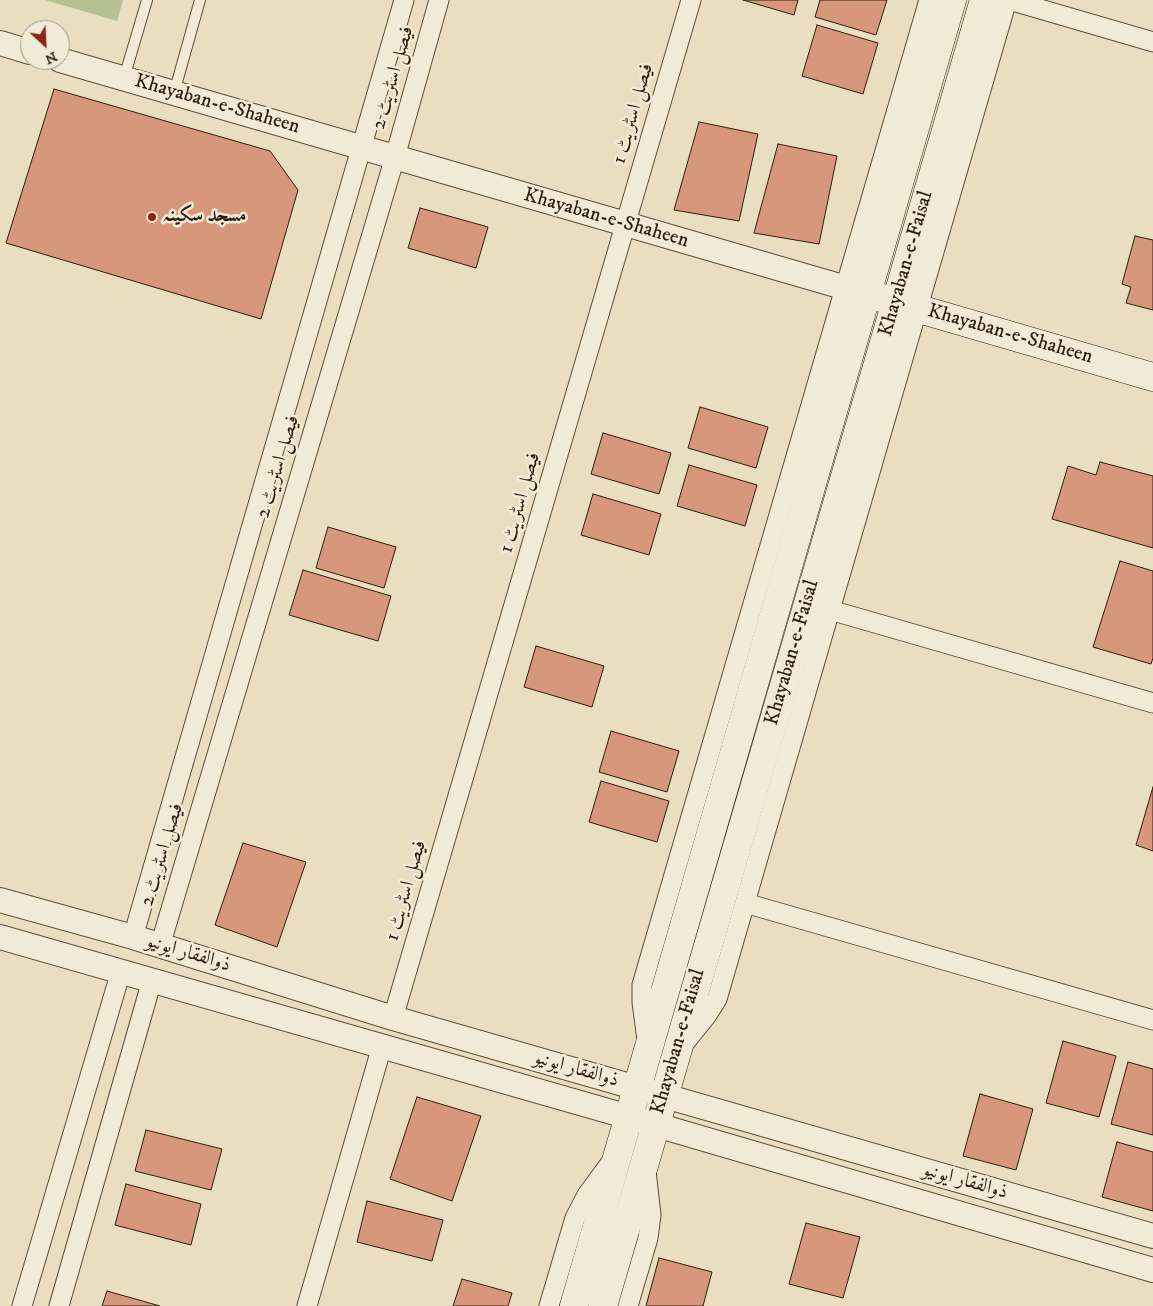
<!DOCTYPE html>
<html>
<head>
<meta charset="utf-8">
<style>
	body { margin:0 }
	#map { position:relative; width:1153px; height:1306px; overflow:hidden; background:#e9dec0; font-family:"IM FELL DW Pica",serif }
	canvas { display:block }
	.north { position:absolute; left:20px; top:20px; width:50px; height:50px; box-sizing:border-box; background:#f1ead6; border:1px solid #a39886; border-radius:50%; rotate:155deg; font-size:14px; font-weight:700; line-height:20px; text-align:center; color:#2e1d0e }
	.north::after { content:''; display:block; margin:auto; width:18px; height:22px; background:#8f2418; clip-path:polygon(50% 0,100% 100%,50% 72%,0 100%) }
</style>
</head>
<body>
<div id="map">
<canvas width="1153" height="1306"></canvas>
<div class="north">N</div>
</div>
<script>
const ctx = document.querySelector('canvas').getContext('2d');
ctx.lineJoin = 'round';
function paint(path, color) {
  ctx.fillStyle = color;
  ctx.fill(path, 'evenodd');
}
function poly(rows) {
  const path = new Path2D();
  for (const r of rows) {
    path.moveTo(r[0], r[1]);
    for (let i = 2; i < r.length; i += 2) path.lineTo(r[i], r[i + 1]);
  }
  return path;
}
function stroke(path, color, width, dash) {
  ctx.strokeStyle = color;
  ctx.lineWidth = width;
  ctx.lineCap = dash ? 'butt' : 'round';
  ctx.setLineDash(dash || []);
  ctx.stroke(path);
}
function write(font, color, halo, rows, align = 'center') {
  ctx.font = font + ' "IM FELL DW Pica",Amiri,serif';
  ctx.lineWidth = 5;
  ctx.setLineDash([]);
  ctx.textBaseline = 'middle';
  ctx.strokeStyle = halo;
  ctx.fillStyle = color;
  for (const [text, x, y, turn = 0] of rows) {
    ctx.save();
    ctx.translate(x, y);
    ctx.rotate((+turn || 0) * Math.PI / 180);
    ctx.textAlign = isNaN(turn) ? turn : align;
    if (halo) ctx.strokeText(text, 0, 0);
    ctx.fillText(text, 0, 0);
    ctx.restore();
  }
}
const green = poly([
	[45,0,123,0,117,21]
]);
const building = poly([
	[743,0,798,0,794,15,743,0],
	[820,0,887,0,876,35,815,17,820,0],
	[817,25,878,43,863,94,802,76,817,25],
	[54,89,270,151,298,190,261,319,6,243,54,89],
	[699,122,758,134,739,221,674,210,699,122],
	[778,144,837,156,819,244,754,233,778,144],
	[420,208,488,227,476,268,408,248,420,208],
	[1135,236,1153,240,1153,310,1126,303,1131,287,1122,284,1135,236],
	[700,407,768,427,756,468,688,448,700,407],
	[603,433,671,453,659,494,591,474,603,433],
	[1100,462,1153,476,1153,548,1052,519,1068,466,1096,475,1100,462],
	[689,465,757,485,745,526,677,506,689,465],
	[593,494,661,514,649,555,581,535,593,494],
	[328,527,396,547,384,588,316,568,328,527],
	[1120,561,1153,571,1153,658,1151,664,1093,647,1120,561],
	[303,570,391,596,378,641,289,615,303,570],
	[536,646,604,666,592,707,524,687,536,646],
	[611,731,679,751,667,792,599,772,611,731],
	[601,781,669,801,657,842,589,822,601,781],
	[1153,787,1153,851,1136,845,1153,787],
	[243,843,306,862,277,947,215,925,243,843],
	[1063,1041,1116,1056,1099,1117,1046,1103,1063,1041],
	[1128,1062,1153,1069,1153,1135,1111,1124,1128,1062],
	[980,1094,1033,1109,1016,1170,963,1156,980,1094],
	[417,1097,481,1116,452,1201,390,1179,417,1097],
	[146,1130,222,1149,211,1190,135,1171,146,1130],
	[1117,1142,1153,1152,1153,1211,1102,1197,1117,1142],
	[126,1184,201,1204,191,1245,115,1225,126,1184],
	[367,1201,443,1220,432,1261,357,1242,367,1201],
	[806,1223,860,1237,843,1298,789,1284,806,1223],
	[659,1258,712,1272,703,1306,646,1306,659,1258],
	[462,1279,512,1293,508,1306,453,1306,462,1279],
	[107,1291,160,1306,102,1306,107,1291]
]);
const service = poly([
	[124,78,147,0],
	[174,93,200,0]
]);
const minor = poly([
	[1009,0,1153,42],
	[830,610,1153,703],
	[745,903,1153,1020],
	[133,937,404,0],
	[160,946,395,157,439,0],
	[393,1018,691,0],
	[647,1040,642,1002,642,985,929,0],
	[682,1046,707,1015,717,999,1007,0],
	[22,1306,121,971],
	[59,1306,152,980],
	[307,1306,382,1046],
	[549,1306,575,1218,587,1195,612,1161],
	[628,1306,648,1238,651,1215,646,1171]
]);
const tertiary = poly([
	[0,43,30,52],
	[60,60,867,294],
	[0,900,133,937,393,1018,1153,1236],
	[0,937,629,1117,1153,1270]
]);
const secondary = poly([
	[878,297,1153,377],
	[574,1306,952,0],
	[603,1306,984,0]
]);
const markers = [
	[152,217,5,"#8f2418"]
];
const streetNames = [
	["فیصل اسٹریٹ 2",394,78,-74],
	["Khayaban-e-Shaheen",217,105,16],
	["فیصل اسٹریٹ 1",634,114,-74],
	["Khayaban-e-Shaheen",606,219,16],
	["Khayaban-e-Faisal",907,264,-74],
	["Khayaban-e-Shaheen",1010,335,16],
	["فیصل اسٹریٹ 2",279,467,-73],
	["فیصل اسٹریٹ 1",521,503,-74],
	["Khayaban-e-Faisal",793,653,-74],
	["فیصل اسٹریٹ 2",163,855,-73],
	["فیصل اسٹریٹ 1",407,891,-74],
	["ذوالفقار ایونیو",188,954,17],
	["Khayaban-e-Faisal",679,1042,-74],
	["ذوالفقار ایونیو",576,1070,16],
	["ذوالفقار ایونیو",965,1182,16]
];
const poiNames = [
	["مسجد سکینہ",162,217]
];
paint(green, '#b5c193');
paint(building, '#d6977d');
stroke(building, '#2e1d0e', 1);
stroke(service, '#5d4d3a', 12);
stroke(minor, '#5d4d3a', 21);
stroke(tertiary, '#5d4d3a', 26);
stroke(secondary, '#2e1d0e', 29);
stroke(service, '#f1ead6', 10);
stroke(minor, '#f1ead6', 19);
stroke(tertiary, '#f1ead6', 24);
stroke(secondary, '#f1ead6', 28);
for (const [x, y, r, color] of markers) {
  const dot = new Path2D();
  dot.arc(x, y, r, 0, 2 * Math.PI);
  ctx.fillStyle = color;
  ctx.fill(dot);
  stroke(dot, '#f1ead6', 2);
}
write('20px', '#2e1d0e', '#f1ead6', streetNames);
write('bold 20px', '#2e1d0e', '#f1ead6', poiNames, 'left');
</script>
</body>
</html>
